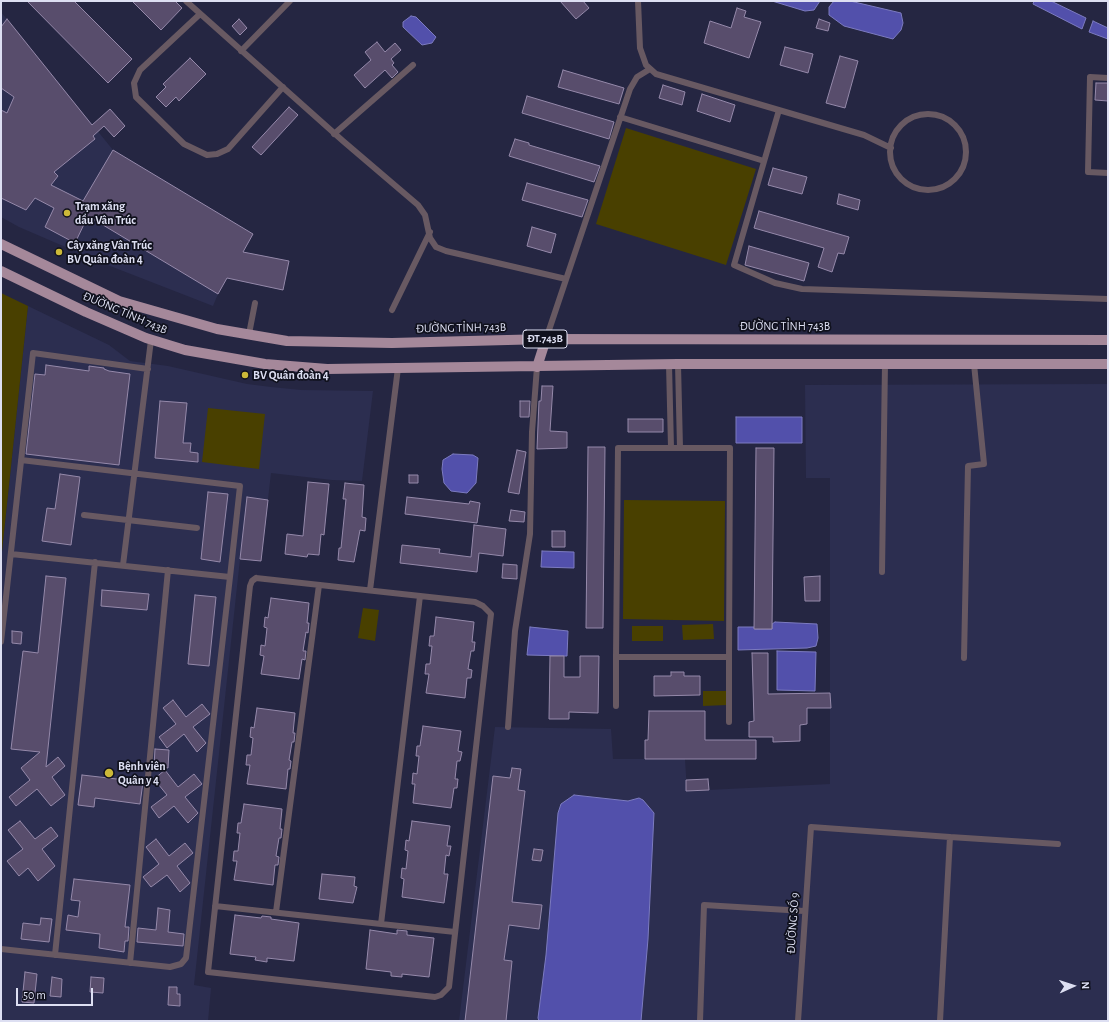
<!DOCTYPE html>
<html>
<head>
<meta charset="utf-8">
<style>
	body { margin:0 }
	#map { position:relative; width:1109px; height:1022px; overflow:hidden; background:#252642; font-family:"Alegreya Sans",sans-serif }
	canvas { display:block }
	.frame { position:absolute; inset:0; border:2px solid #dddff2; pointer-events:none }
	.north { position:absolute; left:1053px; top:966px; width:40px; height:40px; -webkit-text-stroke:3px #10111d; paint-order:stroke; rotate:87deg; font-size:11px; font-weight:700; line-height:16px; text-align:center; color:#dddff2 }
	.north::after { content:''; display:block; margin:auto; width:14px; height:18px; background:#dddff2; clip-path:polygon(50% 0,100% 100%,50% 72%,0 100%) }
	.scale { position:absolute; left:16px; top:988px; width:77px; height:18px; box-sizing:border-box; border:2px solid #dddff2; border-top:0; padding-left:5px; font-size:12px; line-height:14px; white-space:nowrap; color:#dddff2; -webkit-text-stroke:3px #10111d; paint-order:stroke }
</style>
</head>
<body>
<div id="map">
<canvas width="1109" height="1022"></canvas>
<div class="frame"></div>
<div class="north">N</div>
<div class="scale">50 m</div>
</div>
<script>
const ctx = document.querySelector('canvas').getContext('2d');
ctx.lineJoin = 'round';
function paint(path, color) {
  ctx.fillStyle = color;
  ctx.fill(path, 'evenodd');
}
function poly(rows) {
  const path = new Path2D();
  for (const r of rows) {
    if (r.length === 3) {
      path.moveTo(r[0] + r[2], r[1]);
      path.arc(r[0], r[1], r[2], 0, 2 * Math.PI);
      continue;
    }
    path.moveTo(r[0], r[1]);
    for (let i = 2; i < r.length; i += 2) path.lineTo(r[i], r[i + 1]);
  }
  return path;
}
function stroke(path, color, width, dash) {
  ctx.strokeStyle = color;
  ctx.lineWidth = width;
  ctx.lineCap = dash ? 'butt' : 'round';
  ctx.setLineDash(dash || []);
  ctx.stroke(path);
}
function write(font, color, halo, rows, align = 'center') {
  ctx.font = font + ' "Alegreya Sans",sans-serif';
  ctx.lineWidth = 3.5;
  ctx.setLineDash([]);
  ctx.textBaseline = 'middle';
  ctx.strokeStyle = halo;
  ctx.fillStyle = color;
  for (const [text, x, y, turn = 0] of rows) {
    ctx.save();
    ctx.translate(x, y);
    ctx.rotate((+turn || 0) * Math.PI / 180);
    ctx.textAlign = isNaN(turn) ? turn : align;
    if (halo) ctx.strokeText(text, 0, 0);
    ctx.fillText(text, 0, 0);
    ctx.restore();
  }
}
const built = poly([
	[1,12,113,150,253,234,218,294,213,306,105,264,19,227,1,217],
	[28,306,109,345,130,361,168,366,247,384,271,387,301,390,373,391,362,481,332,480,271,473,261,561,240,559,194,985,211,988,208,1021,1,1021,1,561],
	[1108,384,1108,1021,459,1021,495,727,611,729,613,759,685,759,687,791,830,784,830,478,806,478,805,385]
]);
const green = poly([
	[626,128,756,169,726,265,596,224],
	[1,293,28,306,1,561],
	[208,408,265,414,259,469,202,462],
	[624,500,725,501,724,621,623,619],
	[363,608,379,610,375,641,358,638],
	[713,624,714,639,683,640,682,625],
	[632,626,663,626,663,641,632,641],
	[703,691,727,691,727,705,703,706]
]);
const water = poly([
	[772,1,820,1,814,10,805,11,772,1],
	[834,1,850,1,901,13,903,23,901,30,893,39,844,26,829,15,829,7,834,1],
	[1034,1,1051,1,1086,18,1082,29,1033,4,1034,1],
	[411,16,416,17,436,37,432,43,422,45,403,27,403,22,411,16],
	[1093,21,1108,28,1108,39,1089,32,1093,21],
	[736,417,802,417,802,443,736,443,736,417],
	[453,454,473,455,478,458,476,483,467,493,451,491,444,483,442,469,443,460,453,454],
	[542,551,574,552,574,568,541,567,542,551],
	[775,622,817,624,818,638,816,646,807,648,738,650,738,627,754,627,755,629,772,629,772,624,775,622],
	[530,627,568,631,567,656,527,655,530,627],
	[777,651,816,652,815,691,777,690,777,651],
	[574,795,628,801,639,798,643,800,654,813,648,939,641,1021,539,1021,538,1018,546,955,558,813,561,804,574,795]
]);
const building = poly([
	[27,1,74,1,132,59,108,83,27,1],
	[132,1,175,1,182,8,161,30,132,1],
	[560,1,583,1,589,8,576,19,560,1],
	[737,8,746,11,744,17,761,22,749,58,704,43,710,21,731,28,737,8],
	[7,19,92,125,110,109,125,126,114,137,104,126,93,136,95,139,54,172,58,176,51,185,83,201,113,150,253,234,243,252,289,261,283,290,227,278,218,294,88,216,75,243,45,227,54,208,35,198,26,210,1,198,1,110,7,113,14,97,1,88,1,27,7,19],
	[239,19,247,28,240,35,232,26,239,19],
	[819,19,830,23,828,31,816,28,819,19],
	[377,42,385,52,395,43,401,50,391,59,394,63,392,65,398,72,392,78,385,70,365,88,354,75,371,60,365,52,377,42],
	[785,47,813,54,808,73,780,65,785,47],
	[840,56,858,61,845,108,826,103,840,56],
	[190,58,206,74,179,101,176,97,166,107,156,97,166,87,163,84,190,58],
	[563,70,624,88,619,104,558,87,563,70],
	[1096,83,1108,83,1108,101,1095,100,1096,83],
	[663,85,685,92,682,105,659,98,663,85],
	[702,94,735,105,730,122,697,111,702,94],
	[527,96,614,122,609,139,522,113,527,96],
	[289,107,298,115,261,155,252,147,289,107],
	[515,139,529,143,529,145,600,166,594,182,509,156,515,139],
	[773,168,807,177,802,194,768,185,773,168],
	[527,183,588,200,582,217,522,200,527,183],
	[839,194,860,200,858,210,837,204,839,194],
	[759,211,849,237,844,254,838,253,832,272,818,267,824,248,754,228,759,211],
	[532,227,556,234,551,253,527,246,532,227],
	[749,246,809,263,804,281,745,265,749,246],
	[46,365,89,371,89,366,104,368,104,369,109,371,130,374,119,465,26,454,35,374,45,375,46,365],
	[542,386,553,386,550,431,567,432,567,448,537,449,539,401,541,401,542,386],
	[160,401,187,403,183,443,191,443,190,452,198,453,198,462,155,458,160,401],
	[520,401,530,401,529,417,520,417,520,401],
	[628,419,663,419,663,432,628,432,628,419],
	[588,447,605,447,603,628,586,628,588,447],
	[756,448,774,448,772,629,754,629,756,448],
	[517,450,526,452,519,494,508,492,517,450],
	[60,474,80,477,71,545,42,541,47,508,55,509,60,474],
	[409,475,418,475,418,483,409,483,409,475],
	[308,482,329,484,324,535,321,534,319,555,308,554,307,557,285,554,287,534,303,536,308,482],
	[345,483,364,485,362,517,366,518,365,531,360,530,354,562,338,560,339,548,341,548,346,499,343,499,345,483],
	[208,492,228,494,220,562,201,559,208,492],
	[247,497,268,500,261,561,240,559,247,497],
	[407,497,469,504,470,501,480,503,477,523,405,514,407,497],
	[511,510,525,512,524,522,509,521,511,510],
	[474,525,506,529,503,556,479,553,477,572,400,563,402,545,440,549,439,553,471,557,474,525],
	[552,531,565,531,565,547,552,547,552,531],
	[503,564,517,565,517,579,502,578,503,564],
	[46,576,66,578,46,767,58,757,65,766,52,777,65,795,51,806,37,789,16,806,9,797,30,780,21,768,40,752,11,749,23,651,38,653,46,576],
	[820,576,820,601,805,601,804,577,820,576],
	[102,590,149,594,147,610,101,606,102,590],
	[195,595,216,597,209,666,188,664,195,595],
	[271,598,309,603,307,623,309,623,308,633,306,632,303,651,306,651,305,660,302,659,299,679,261,674,264,656,260,655,261,645,265,646,267,628,264,627,265,617,268,618,271,598],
	[436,617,474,622,472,642,475,642,474,651,471,651,468,669,472,670,471,678,467,678,465,698,426,693,429,674,425,674,426,664,430,664,432,646,429,646,430,636,434,636,436,617],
	[12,631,22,632,21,644,12,643,12,631],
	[752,653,768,653,768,694,830,693,831,708,807,708,807,724,800,725,800,741,773,742,773,737,749,737,749,722,754,721,752,653],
	[550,656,564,656,564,677,580,677,580,656,599,656,598,713,569,712,569,719,549,719,550,656],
	[671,672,684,672,684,676,700,676,700,695,654,696,654,676,671,676,671,672],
	[173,700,186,717,202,704,210,714,193,727,206,743,197,752,184,734,167,748,159,737,176,724,163,708,173,700],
	[257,708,295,713,293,733,295,733,294,742,292,742,289,760,291,761,290,769,288,769,286,789,247,784,250,765,246,765,247,755,251,755,253,738,250,737,251,727,254,728,257,708],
	[649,711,705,711,705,740,756,740,756,759,645,759,645,740,648,740,649,711],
	[423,726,461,731,458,751,462,752,460,761,457,761,455,779,458,779,457,788,454,788,451,808,413,803,415,784,412,784,413,773,417,774,419,756,416,756,417,746,420,746,423,726],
	[155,749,169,750,168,768,154,766,155,749],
	[512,768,521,769,518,790,525,791,512,902,542,905,539,929,509,925,504,960,512,961,506,1021,465,1021,493,776,510,778,512,768],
	[165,770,178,787,194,774,202,784,185,797,198,813,188,823,174,806,159,818,151,807,167,795,154,779,165,770],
	[82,775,143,782,140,804,95,798,94,807,78,805,82,775],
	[708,779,709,790,686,791,686,780,708,779],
	[244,804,282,809,280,829,282,829,281,838,279,838,276,856,279,857,278,865,275,865,273,885,234,880,237,861,233,861,234,851,238,851,240,833,237,833,238,823,241,823,244,804],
	[20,821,35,839,51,827,58,836,42,849,55,866,38,881,28,868,19,876,7,861,23,849,8,830,20,821],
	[412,821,450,826,447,846,451,846,449,856,446,855,444,874,448,874,444,903,402,897,404,879,401,878,402,868,406,869,408,851,405,850,406,840,409,841,412,821],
	[156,839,169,856,185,843,193,853,177,866,190,883,180,892,167,875,151,887,143,877,159,864,146,847,156,839],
	[534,849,543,850,541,861,532,860,534,849],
	[322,874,355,877,354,886,357,887,353,903,319,899,322,874],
	[74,879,130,885,125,927,129,927,128,941,125,941,124,952,99,948,100,934,66,930,68,915,78,917,80,901,71,900,74,879],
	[158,908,170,910,168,932,184,934,183,946,137,942,138,928,156,930,158,908],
	[235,915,261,918,262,916,271,917,271,919,299,923,294,961,267,958,267,962,255,960,256,957,230,954,235,915],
	[41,918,52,919,49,942,21,939,23,923,40,925,41,918],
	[370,930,397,934,397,930,407,931,407,935,434,938,429,977,402,974,402,977,391,976,391,972,366,969,370,930],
	[25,972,37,974,34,1003,22,1002,25,972],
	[52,977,62,979,61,997,50,996,52,977],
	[91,977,104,978,103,993,90,992,91,977],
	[169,987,177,987,177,994,180,994,180,1006,168,1005,169,987]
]);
const lane = poly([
	[186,1,343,141,418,205,425,215,430,238,436,247,446,251,566,279],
	[638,1,640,48,646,65,656,74,864,135,891,148],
	[200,14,140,70,134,83,136,97,184,144,207,155,217,154,228,149,283,87],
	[241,51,290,1],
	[1108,78,1090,77,1088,172,1108,173],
	[779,110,734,265,775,283,802,289,1108,299],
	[928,152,38],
	[620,117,764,161],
	[334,134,413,65],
	[392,310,430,232],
	[249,334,255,303],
	[546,339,630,89,637,77,650,69],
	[669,364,671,448],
	[678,364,680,448],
	[618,448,730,448,729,657,616,657,618,448],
	[21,460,240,486,230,577],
	[84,515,197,528],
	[123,565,151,340],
	[882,572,885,363],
	[256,578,475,602,483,606,491,614,449,987,441,995,435,997,208,972,250,586,252,581,256,578],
	[370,590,398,368],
	[1,642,33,353,148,369],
	[964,658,968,466,984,464,974,364],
	[616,706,616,657],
	[729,722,729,657],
	[508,727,515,631,530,534,532,432,537,367],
	[950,837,1058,844],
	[215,906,455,932],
	[276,912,319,585],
	[381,924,420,596],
	[1,949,170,967,181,964,186,958,230,577,11,554],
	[55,955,95,562],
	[130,963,168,570],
	[700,1021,704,905,804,911],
	[798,1021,811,827,950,837,940,1021]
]);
const primary = poly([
	[1,244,119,301,217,329,287,341,392,343,546,339,1108,340],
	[1,271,86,312,146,338,185,350,265,364,327,369,678,364,1108,364],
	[537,367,546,339]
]);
const markers = [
	[67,213,4,"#ccb938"],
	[59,252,4,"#ccb938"],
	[245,375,4,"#ccb938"],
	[109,773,5,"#ccb938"]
];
const shields = [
	[545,339,44]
];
const shieldNames = [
	["ĐT.743B",545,339]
];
const poiNames = [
	["Trạm xăng",75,206],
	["dầu Vân Trúc",75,220],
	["Cây xăng Vân Trúc",67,245],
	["BV Quân đoàn 4",67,259],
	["BV Quân đoàn 4",253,375],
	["Bệnh viên",118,766],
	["Quân y 4",118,780]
];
const streetNames = [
	["ĐƯỜNG TỈNH 743B",125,313,23],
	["ĐƯỜNG TỈNH 743B",785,326],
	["ĐƯỜNG TỈNH 743B",461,328,-1],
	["ĐƯỜNG SỐ 9",793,923,-86]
];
paint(built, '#2c2e50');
paint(green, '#494000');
paint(water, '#5250ab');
stroke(water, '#7c7bc0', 1);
paint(building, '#584d6c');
stroke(building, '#9589aa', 1);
stroke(lane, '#685962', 6);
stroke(primary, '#a5889a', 10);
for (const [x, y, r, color] of markers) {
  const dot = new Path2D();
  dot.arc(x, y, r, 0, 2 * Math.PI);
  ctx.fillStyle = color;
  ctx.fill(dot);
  stroke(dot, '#10111d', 1.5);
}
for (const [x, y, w] of shields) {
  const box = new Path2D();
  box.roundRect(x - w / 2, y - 9, w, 18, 3);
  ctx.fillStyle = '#10111d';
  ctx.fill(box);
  stroke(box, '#dddff2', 1);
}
write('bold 11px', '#dddff2', null, shieldNames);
write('bold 12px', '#dddff2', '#10111d', poiNames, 'left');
write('12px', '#dddff2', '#10111d', streetNames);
</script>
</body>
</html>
